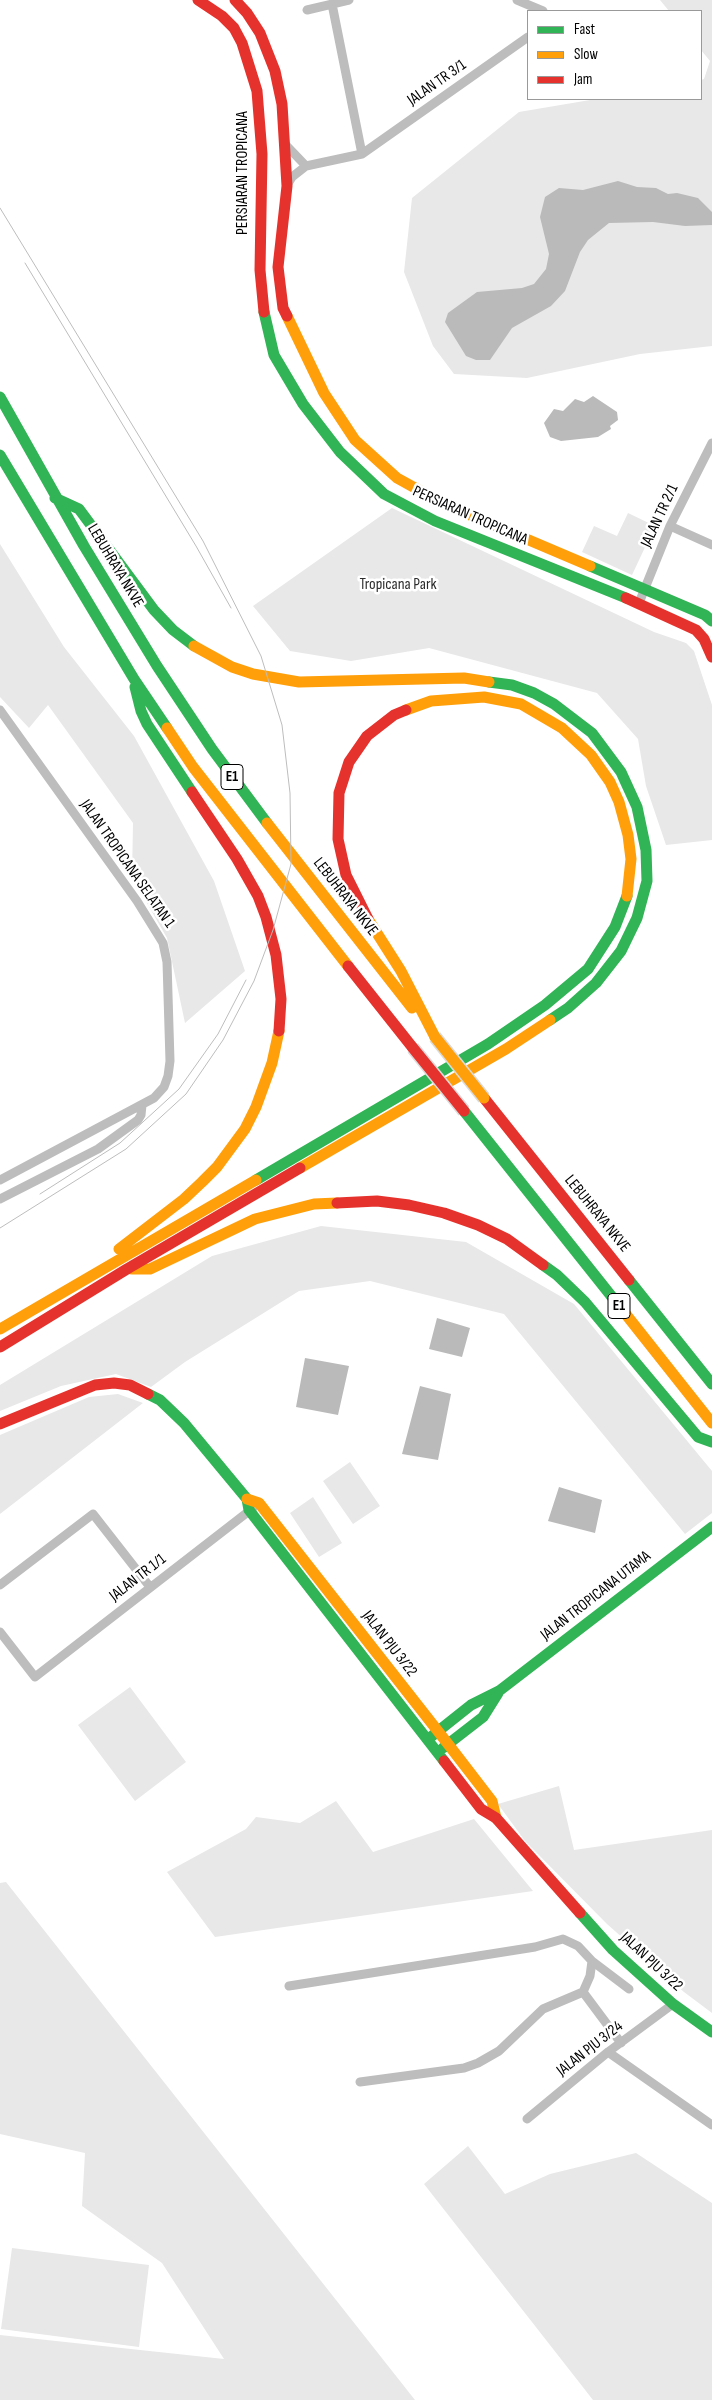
<!DOCTYPE html>
<html>
<head>
<meta charset="utf-8">
<style>
	body { margin:0 }
	#map { position:relative; width:712px; height:2400px; overflow:hidden; background:#fff; font-family:"Sofia Sans Condensed",sans-serif }
	canvas { display:block }
	.legend { position:absolute; left:527px; top:10px; width:175px; height:90px; box-sizing:border-box; background:#fff; border:1px solid #999; margin:0; padding:6px 9px; list-style:none; font-size:15px; color:#000 }
	.legend li { display:flex; align-items:center; gap:10px; height:25px }
	.legend b { width:25px; border:1px solid #999 }
</style>
</head>
<body>
<div id="map">
<canvas width="712" height="2400"></canvas>
<ul class="legend">
<li><b style="height:6px;background:#30b455"></b>Fast</li>
<li><b style="height:6px;background:#ff9f0a"></b>Slow</li>
<li><b style="height:6px;background:#e5322d"></b>Jam</li>
</ul>
</div>
<script>
const ctx = document.querySelector('canvas').getContext('2d');
ctx.lineJoin = 'round';
function paint(path, color) {
  ctx.fillStyle = color;
  ctx.fill(path, 'evenodd');
}
function poly(rows) {
  const path = new Path2D();
  for (const r of rows) {
    path.moveTo(r[0], r[1]);
    for (let i = 2; i < r.length; i += 2) path.lineTo(r[i], r[i + 1]);
  }
  return path;
}
function stroke(path, color, width, dash) {
  ctx.strokeStyle = color;
  ctx.lineWidth = width;
  ctx.lineCap = dash ? 'butt' : 'round';
  ctx.setLineDash(dash || []);
  ctx.stroke(path);
}
function write(font, color, halo, rows, align = 'center') {
  ctx.font = font + ' "Sofia Sans Condensed",sans-serif';
  ctx.lineWidth = 5;
  ctx.setLineDash([]);
  ctx.textBaseline = 'middle';
  ctx.strokeStyle = halo;
  ctx.fillStyle = color;
  for (const [text, x, y, turn = 0] of rows) {
    ctx.save();
    ctx.translate(x, y);
    ctx.rotate((+turn || 0) * Math.PI / 180);
    ctx.textAlign = isNaN(turn) ? turn : align;
    if (halo) ctx.strokeText(text, 0, 0);
    ctx.fillText(text, 0, 0);
    ctx.restore();
  }
}
const green = poly([
	[660,0,712,0,712,346,640,354,527,378,454,374,433,346,404,272,412,198,519,112,596,99,701,99,701,80,704,79,710,61,701,50,701,11,669,11],
	[392,508,654,632,686,643,694,651,712,705,712,840,666,845,646,786,638,739,597,693,429,648,351,661,290,651,253,606],
	[628,513,655,526,632,575,582,552,594,526,617,536],
	[0,544,64,647,134,736,214,881,245,971,185,1023,167,938,132,877,133,823,48,705,29,728,0,697],
	[321,1226,466,1242,574,1304,712,1471,712,1513,685,1534,504,1314,370,1281,299,1291,185,1362,151,1387,116,1374,61,1386,0,1411,0,1385,212,1256],
	[118,1394,143,1403,0,1514,0,1435,89,1397],
	[350,1462,380,1506,353,1524,323,1481],
	[313,1497,342,1543,319,1557,290,1513],
	[130,1687,186,1762,135,1801,78,1725],
	[559,1786,574,1850,712,1830,712,2013,684,1992,607,1924,525,1841,498,1804],
	[336,1801,373,1852,474,1819,533,1891,215,1937,167,1872,246,1829,256,1817,300,1823],
	[6,1882,415,2400,0,2400,0,2335,224,2359,162,2263,82,2206,85,2153,0,2134,0,1883],
	[468,2146,505,2194,550,2174,636,2153,712,2203,712,2400,593,2400,424,2184],
	[12,2248,149,2265,139,2347,1,2329]
]);
const water = poly([
	[618,181,637,187,656,188,668,194,677,193,698,198,712,212,712,225,685,226,653,222,609,223,588,240,580,252,565,291,551,306,512,328,490,360,476,360,466,356,445,322,448,313,477,292,522,288,534,284,546,269,549,254,540,217,545,197,559,188,583,190],
	[593,396,617,412,618,420,610,426,611,429,598,437,561,441,550,437,544,423,554,409,563,411,575,399,584,402],
	[437,1318,470,1328,462,1357,429,1349],
	[305,1358,349,1366,338,1415,296,1407],
	[420,1386,451,1394,438,1460,402,1454],
	[559,1487,602,1500,595,1533,548,1521]
]);
const street = poly([
	[517,0,543,11],
	[332,4,362,154],
	[307,10,349,0],
	[284,143,306,166],
	[287,185,292,177,306,166,362,154,528,37],
	[670,526,712,545],
	[639,603,670,526,712,443],
	[0,710,137,901,163,943,167,962,170,1061,168,1076,164,1087,154,1098,0,1180],
	[0,1199,98,1149,138,1120,141,1115,142,1105],
	[0,1585,93,1514,150,1587],
	[0,1632,35,1677,253,1508],
	[289,1986,535,1947,563,1939,578,1946,592,1961,629,1989],
	[583,1992,621,2043],
	[608,2052,712,2125],
	[360,2082,464,2068,478,2063,499,2051,543,2009,583,1992,590,1976,592,1961],
	[527,2119,608,2052,673,2004]
]);
const fast = poly([
	[264,312,274,355,303,404,340,452,384,494,435,521,626,598],
	[0,397,84,546,157,666,212,749,267,823],
	[0,455,134,679,167,728],
	[55,498,79,509,154,610,173,630,194,646],
	[590,566,705,615,712,621],
	[489,682,512,685,534,693,554,704,592,733,621,772,637,807,646,850,647,881,637,918,621,951,596,983,568,1008,550,1020],
	[135,687,141,711,147,724,192,792],
	[464,1111,624,1312],
	[256,1180,488,1044,545,1005,588,969,615,927,627,896],
	[543,1265,557,1275,585,1302,698,1437,712,1442],
	[629,1280,712,1384],
	[148,1394,160,1400,184,1423,247,1499,249,1510,444,1761],
	[432,1736,471,1705,499,1691,712,1527],
	[443,1748,483,1717,498,1693],
	[580,1913,613,1950,673,2004,712,2032]
]);
const slow = poly([
	[287,316,324,393,355,440,397,478,444,504,590,566],
	[194,646,232,667,253,674,299,682,464,678,489,682],
	[406,710,431,701,484,697,521,704,562,728,591,755,610,782,619,802,628,835,631,859,627,896],
	[167,728,193,767,348,966],
	[267,823,412,1008],
	[368,919,401,971,435,1037],
	[300,1168,506,1049,550,1020],
	[119,1249,184,1199,202,1182,217,1167,245,1129,256,1107,272,1063,279,1031],
	[132,1269,150,1269,255,1219,314,1204,337,1203],
	[624,1312,712,1423],
	[0,1329,256,1180],
	[247,1499,259,1503,448,1744,492,1801,496,1818]
]);
const jam = poly([
	[198,0,222,16,234,28,242,43,257,91,262,154,260,270,264,312],
	[235,0,247,13,260,33,275,71,282,104,287,186,278,267,283,308,287,316],
	[626,598,696,630,704,639,712,657],
	[192,792,237,859,258,896,266,917,276,955,281,999,279,1031],
	[368,919,346,875,338,839,339,793,349,762,367,736,394,715,406,710],
	[348,966,413,1048],
	[484,1098,629,1280],
	[337,1203,377,1201,409,1205,444,1213,478,1225,507,1239,543,1265],
	[0,1347,127,1269,300,1168],
	[0,1424,95,1385,114,1383,130,1385,148,1394],
	[444,1761,481,1809,496,1818,580,1913]
]);
const tram = poly([
	[0,208,203,541,261,656,282,725,290,793,291,864,273,930,254,981,223,1040,186,1094,126,1149,0,1228],
	[25,263,196,546,231,608],
	[40,1194,120,1143,179,1089,218,1034,246,980]
]);
const slowBridge = poly([
	[435,1037,484,1098]
]);
const jamBridge = poly([
	[413,1048,464,1111]
]);
const shields = [
	[232,777,22],
	[619,1306,22]
];
const shieldNames = [
	["E1",232,777],
	["E1",619,1306]
];
const streetNames = [
	["JALAN TR 3/1",437,83,-35],
	["PERSIARAN TROPICANA",243,173,-90],
	["PERSIARAN TROPICANA",470,516,24],
	["JALAN TR 2/1",660,516,-65],
	["LEBUHRAYA NKVE",115,566,59],
	["JALAN TROPICANA SELATAN 1",127,864,55],
	["LEBUHRAYA NKVE",345,897,52],
	["LEBUHRAYA NKVE",597,1214,51],
	["JALAN TR 1/1",138,1578,-38],
	["JALAN TROPICANA UTAMA",596,1596,-38],
	["JALAN PJU 3/22",389,1644,52],
	["JALAN PJU 3/22",651,1962,43],
	["JALAN PJU 3/24",590,2049,-38]
];
const parkNames = [
	["Tropicana Park",398,585]
];
paint(green, '#e8e8e8');
paint(water, '#bababa');
stroke(street, '#bdbdbd', 9);
stroke(fast, '#30b455', 11);
stroke(slow, '#ff9f0a', 11);
stroke(jam, '#e5322d', 11);
stroke(tram, '#bdbdbd', 1);
stroke(slowBridge, '#dbdbdb', 14, []);
stroke(jamBridge, '#dbdbdb', 14, []);
stroke(slowBridge, '#ff9f0a', 11);
stroke(jamBridge, '#e5322d', 11);
for (const [x, y, w] of shields) {
  const box = new Path2D();
  box.roundRect(x - w / 2, y - 12.5, w, 25, 4);
  ctx.fillStyle = '#fff';
  ctx.fill(box);
  stroke(box, '#000', 1);
}
write('bold 15px', '#000', null, shieldNames);
write('16px', '#000', '#fff', streetNames);
write('16px', '#2c2c2c', '#fff', parkNames);
</script>
</body>
</html>
